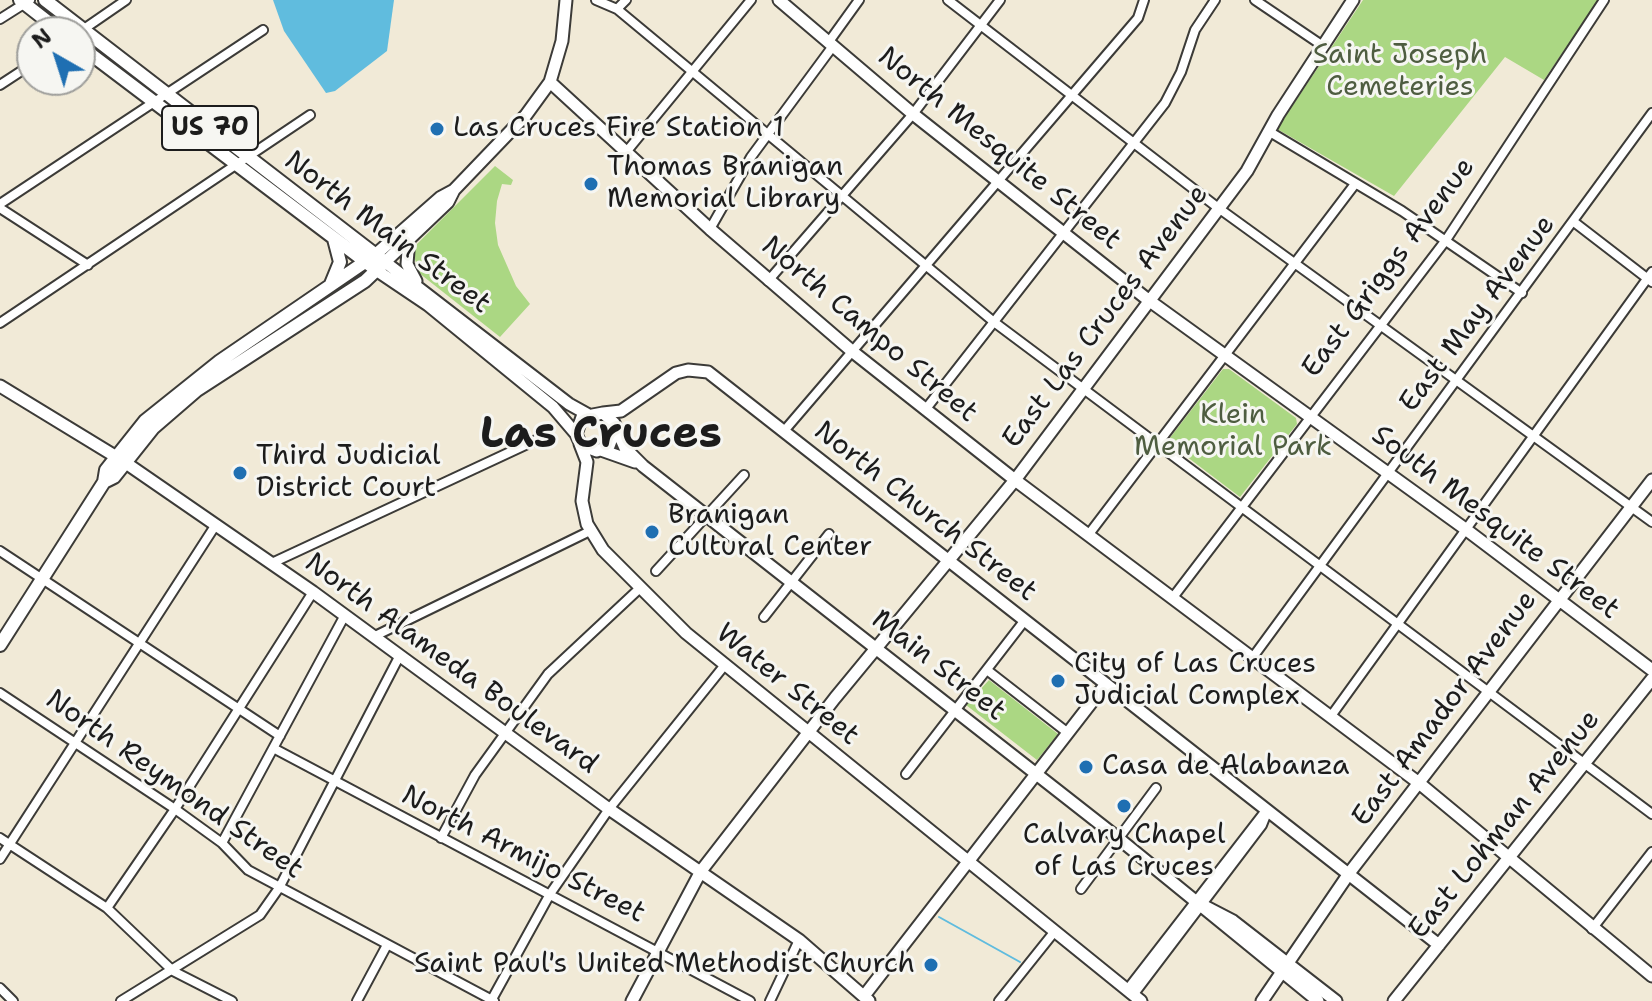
<!DOCTYPE html>
<html>
<head>
<meta charset="utf-8">
<style>
	body { margin:0 }
	#map { position:relative; width:1652px; height:1001px; overflow:hidden; background:#f1ead7; font-family:"Shantell Sans",sans-serif }
	canvas { display:block }
	.north { position:absolute; left:16px; top:16px; width:80px; height:80px; box-sizing:border-box; background:#f6f6f2; border:2px solid #9f9f9c; border-radius:50%; rotate:321deg; font-size:22px; font-weight:700; line-height:32px; text-align:center; color:#1c1c1c }
	.north::after { content:''; display:block; margin:auto; width:28px; height:36px; background:#1f6fb2; clip-path:polygon(50% 0,100% 100%,50% 72%,0 100%) }
</style>
</head>
<body>
<div id="map">
<canvas width="1652" height="1001"></canvas>
<div class="north">N</div>
</div>
<script>
const ctx = document.querySelector('canvas').getContext('2d');
ctx.lineJoin = 'round';
function paint(path, color) {
  ctx.fillStyle = color;
  ctx.fill(path, 'evenodd');
}
function poly(rows) {
  const path = new Path2D();
  for (const r of rows) {
    path.moveTo(r[0], r[1]);
    for (let i = 2; i < r.length; i += 2) path.lineTo(r[i], r[i + 1]);
  }
  return path;
}
function stroke(path, color, width, dash) {
  ctx.strokeStyle = color;
  ctx.lineWidth = width;
  ctx.lineCap = dash ? 'butt' : 'round';
  ctx.setLineDash(dash || []);
  ctx.stroke(path);
}
function write(font, color, halo, rows, align = 'center') {
  ctx.font = font + ' "Shantell Sans",sans-serif';
  ctx.lineWidth = 6;
  ctx.setLineDash([]);
  ctx.textBaseline = 'middle';
  ctx.strokeStyle = halo;
  ctx.fillStyle = color;
  for (const [text, x, y, turn = 0] of rows) {
    ctx.save();
    ctx.translate(x, y);
    ctx.rotate((+turn || 0) * Math.PI / 180);
    ctx.textAlign = isNaN(turn) ? turn : align;
    if (halo) ctx.strokeText(text, 0, 0);
    ctx.fillText(text, 0, 0);
    ctx.restore();
  }
}
const green = poly([
	[1363,0,1598,0,1544,80,1505,57,1394,196,1277,129],
	[495,166,513,180,511,185,502,184,497,201,495,223,498,245,516,286,530,304,500,337,419,273,414,256,416,245],
	[1223,369,1229,369,1296,418,1297,424,1240,497,1170,444,1169,439],
	[989,680,1058,734,1037,760,966,705]
]);
const water = poly([
	[273,0,394,0,387,51,335,91,326,93,284,31]
]);
const stream = poly([
	[939,917,1020,962]
]);
const street = poly([
	[596,0,617,9,626,0],
	[948,0,1217,207,1652,522],
	[1255,0,1323,46],
	[617,9,994,322,1652,814],
	[0,19,30,0],
	[81,31,126,0],
	[828,43,859,0],
	[0,85,32,64],
	[1270,132,1402,211,1522,293],
	[627,151,751,0],
	[0,204,263,30],
	[0,208,88,265],
	[1574,222,1652,282],
	[710,229,751,157,833,46],
	[768,281,913,114,1000,0],
	[0,323,310,115],
	[925,410,1165,103,1181,72,1195,30,1215,0],
	[784,431,1138,18,1144,0],
	[1089,534,1355,184],
	[0,551,280,736],
	[272,563,536,440],
	[656,571,744,475],
	[1174,596,1446,240,1604,0],
	[764,617,829,534],
	[375,636,592,530],
	[1253,657,1652,113],
	[987,670,1068,733],
	[0,693,175,809,222,843,248,870,494,1001],
	[1331,716,1652,272],
	[275,749,750,1001],
	[906,774,1025,620],
	[0,838,107,908,173,971,232,1001],
	[441,838,475,775,548,674,640,588],
	[222,843,345,615],
	[0,859,215,526],
	[1081,889,1156,788],
	[107,908,175,809,313,592],
	[1592,929,1652,852],
	[0,988,13,1001],
	[1127,990,1264,813],
	[1133,995,1262,825,1268,810],
	[121,1001,260,915,279,888,400,655],
	[357,1001,387,945],
	[491,1001,550,894,609,809,724,666],
	[770,1001,799,940],
	[999,1001,1055,931]
]);
const secondary = poly([
	[779,0,913,114,1147,299,1464,528,1652,670],
	[550,82,710,229,853,352,1015,480,1419,783,1652,976],
	[454,190,448,202,385,262,569,404,587,414],
	[409,238,407,264,416,281],
	[375,255,441,197,454,190,526,115,550,82,562,41,566,0],
	[376,270,428,305,553,407,576,434],
	[0,386,123,461,313,592,609,809,799,940,869,1001],
	[603,413,621,411,676,373,688,370,708,372,1439,945],
	[615,430,609,446,597,451,581,445,576,434,582,417,603,413,614,423,625,448,643,466,1118,838,1318,1001],
	[580,444,587,462,582,501,587,524,603,550,686,633,1141,1001],
	[601,450,635,462],
	[1206,907,1233,921,1336,1001],
	[864,996,1105,685],
	[632,1001,701,871,835,698,1015,480,1247,171,1278,115,1353,0],
	[1262,1001,1350,872,1652,480],
	[1394,1001,1652,679]
]);
const primary = poly([
	[20,0,61,32],
	[45,0,385,262,365,281,197,390,153,428,114,477,104,482],
	[80,46,371,266],
	[331,284,340,262,334,239],
	[0,645,104,482,106,470,145,421,220,361,375,255]
]);
const markers = [
	[437,129,8,"#1f6fb2"],
	[591,184,8,"#1f6fb2"],
	[240,473,8,"#1f6fb2"],
	[652,532,8,"#1f6fb2"],
	[1058,681,8,"#1f6fb2"],
	[1086,767,8,"#1f6fb2"],
	[1124,806,8,"#1f6fb2"],
	[931,965,8,"#1f6fb2"]
];
const shields = [
	[210,128,96]
];
const shieldNames = [
	["US 70",210,128]
];
const parkNames = [
	["Saint Joseph",1400,56],
	["Cemeteries",1400,88],
	["Klein",1233,416],
	["Memorial Park",1233,448]
];
const poiNames = [
	["Las Cruces Fire Station 1",453,129],
	["Thomas Branigan",607,168],
	["Memorial Library",607,200],
	["Third Judicial",256,457],
	["District Court",256,489],
	["Branigan",668,516],
	["Cultural Center",668,548],
	["City of Las Cruces",1074,665],
	["Judicial Complex",1074,697],
	["Casa de Alabanza",1102,767],
	["Calvary Chapel",1124,836,"center"],
	["of Las Cruces",1124,868,"center"],
	["Saint Paul's United Methodist Church",915,965,"right"]
];
const streetNames = [
	["North Mesquite Street",999,149,39],
	["North Main Street",387,233,37],
	["East Griggs Avenue",1389,268,-53],
	["East May Avenue",1478,314,-53],
	["East Las Cruces Avenue",1106,317,-53],
	["North Campo Street",869,330,40],
	["North Church Street",925,512,38],
	["South Mesquite Street",1495,523,37],
	["North Alameda Boulevard",451,664,36],
	["Main Street",938,666,38],
	["Water Street",787,685,39],
	["East Amador Avenue",1445,709,-53],
	["North Reymond Street",174,785,35],
	["East Lohman Avenue",1505,825,-51],
	["North Armijo Street",523,855,27]
];
const townNames = [
	["Las Cruces",601,435]
];
paint(green, '#abd783');
paint(water, '#60bcde');
stroke(stream, '#60bcde', 2);
stroke(street, '#3c3b38', 12);
stroke(secondary, '#3c3b38', 15);
stroke(primary, '#3c3b38', 16);
stroke(street, '#fff', 8);
stroke(secondary, '#fff', 11);
stroke(primary, '#fff', 12);
for (const [x, y, r, color] of markers) {
  const dot = new Path2D();
  dot.arc(x, y, r, 0, 2 * Math.PI);
  ctx.fillStyle = color;
  ctx.fill(dot);
  stroke(dot, '#f6f6f2', 3);
}
for (const [x, y, w] of shields) {
  const box = new Path2D();
  box.roundRect(x - w / 2, y - 22, w, 44, 6);
  ctx.fillStyle = '#f6f6f2';
  ctx.fill(box);
  stroke(box, '#1c1c1c', 2);
}
write('bold 26px', '#1c1c1c', null, shieldNames);
write('28px', '#4e5d40', '#f6f6f2', parkNames);
write('28px', '#1c1c1c', '#f6f6f2', poiNames, 'left');
write('28px', '#1c1c1c', '#f6f6f2', streetNames);
write('bold 44px', '#1c1c1c', '#f6f6f2', townNames);
</script>
</body>
</html>
